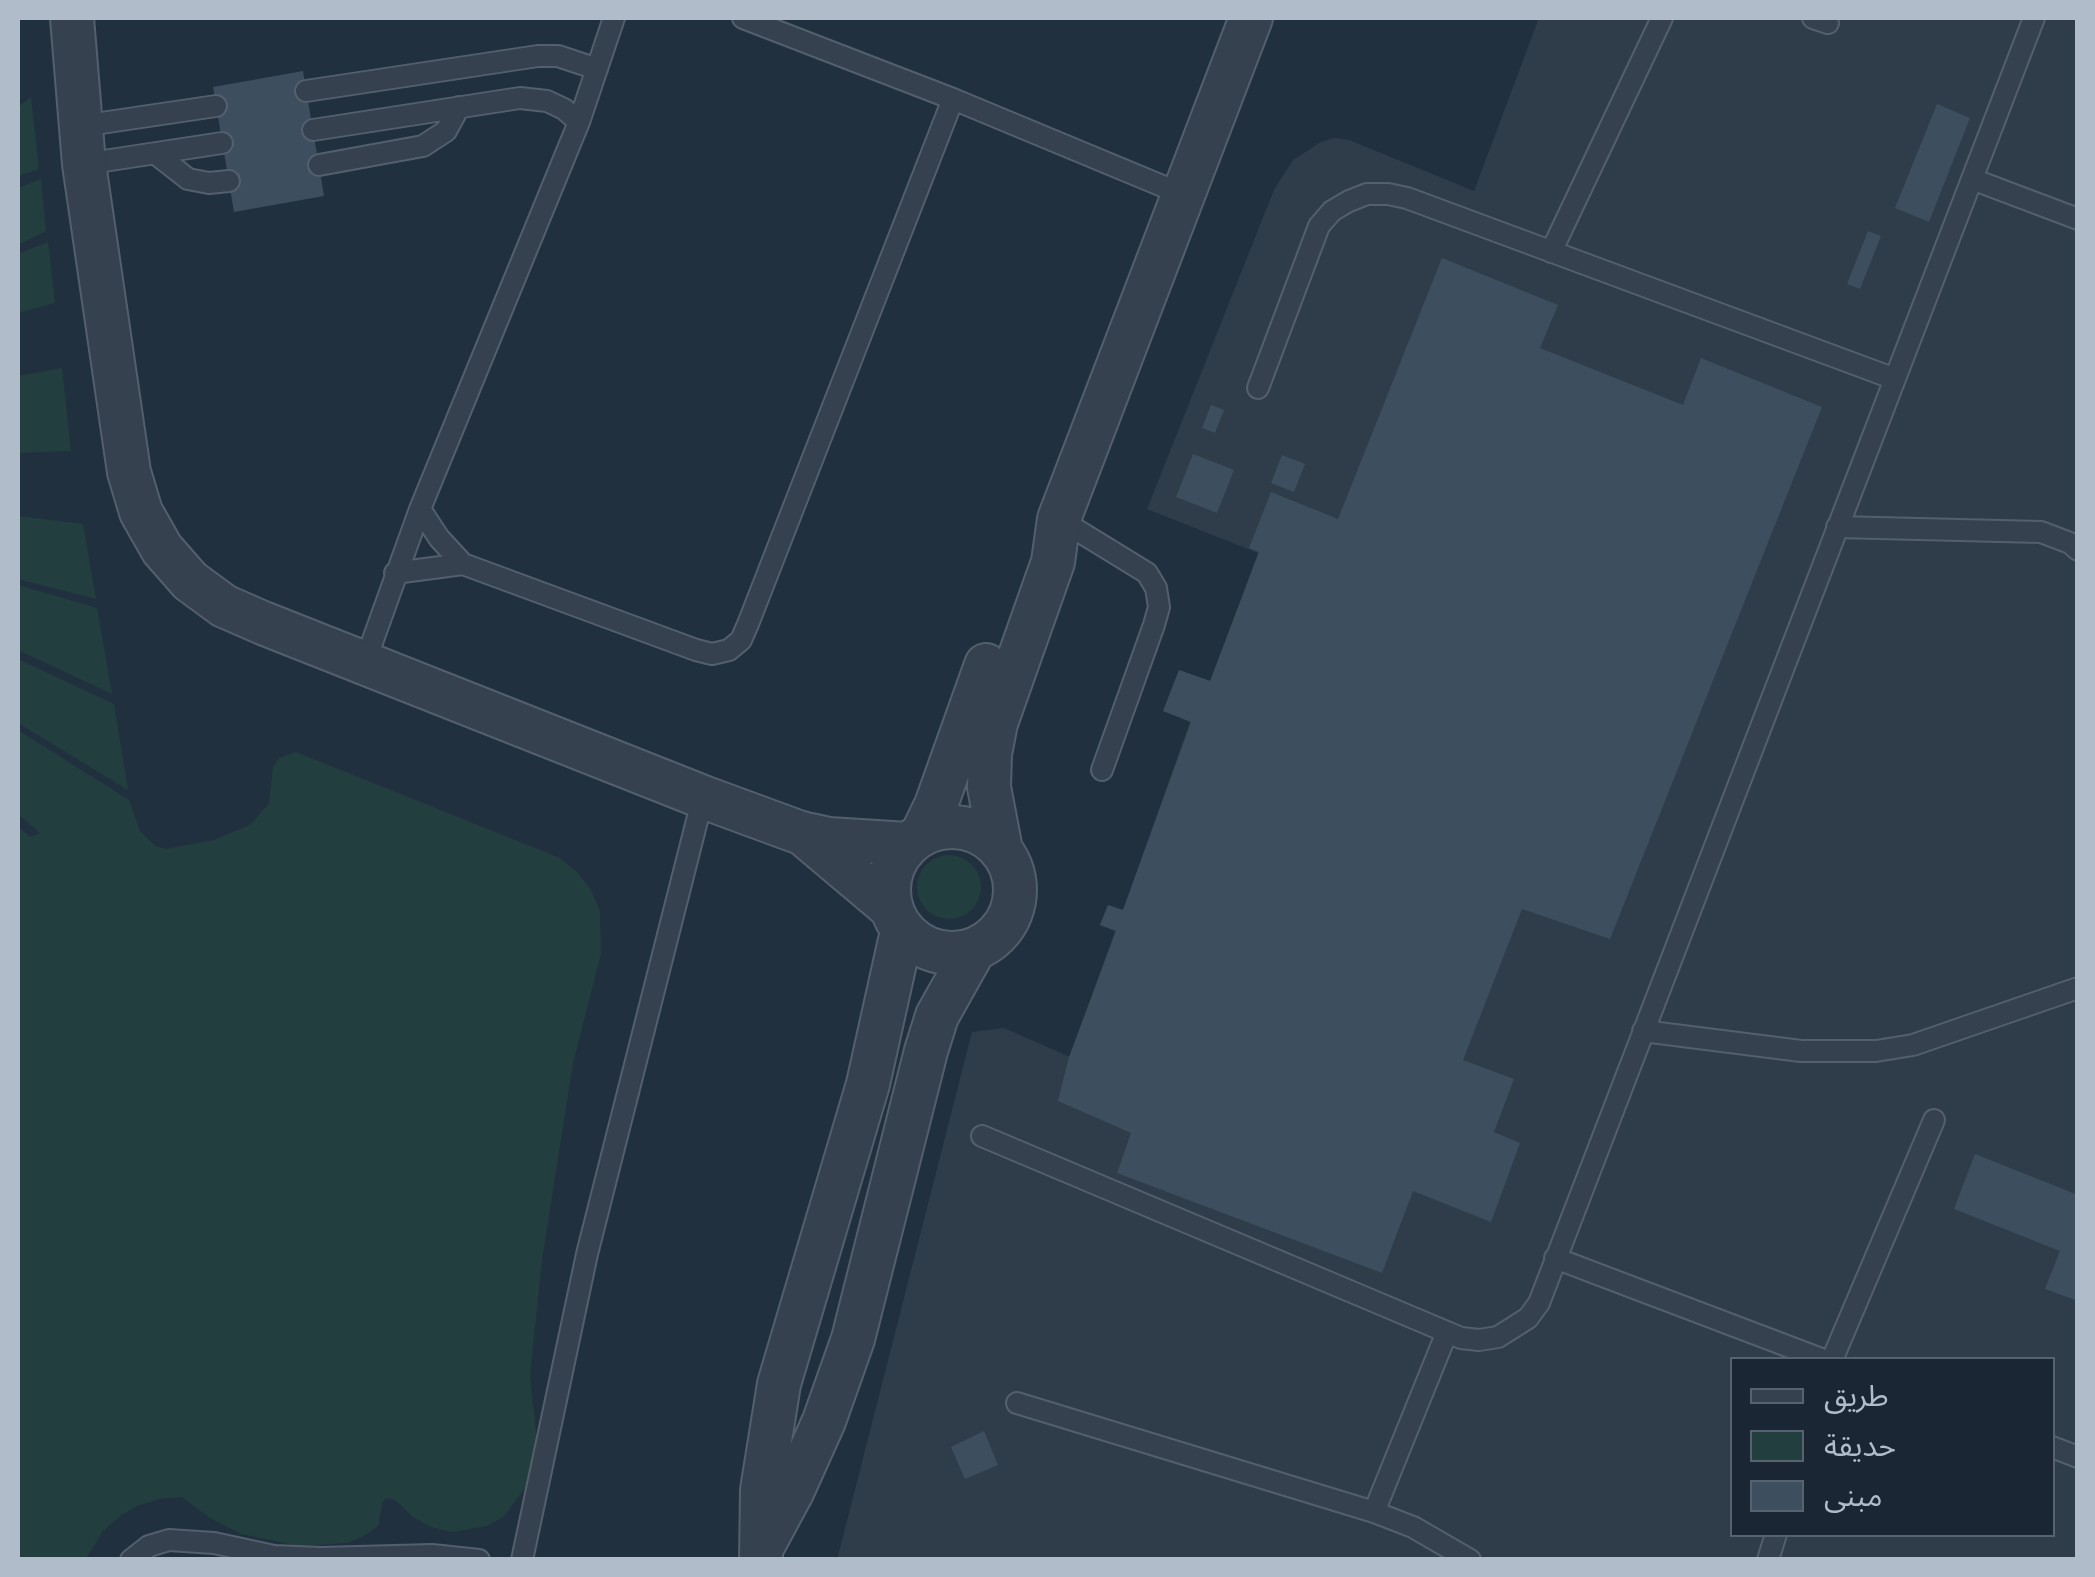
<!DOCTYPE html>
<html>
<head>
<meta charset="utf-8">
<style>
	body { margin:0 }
	#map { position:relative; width:2095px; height:1577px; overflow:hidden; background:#21303e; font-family:"Open Sans","Noto Sans Arabic",sans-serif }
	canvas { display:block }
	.frame { position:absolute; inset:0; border:20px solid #b1bcca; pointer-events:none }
	.legend { position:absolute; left:1730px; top:1357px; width:325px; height:180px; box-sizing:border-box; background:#1a2633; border:2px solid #56626f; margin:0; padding:12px 18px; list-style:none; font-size:30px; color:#b1bcca }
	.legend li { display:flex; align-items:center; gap:20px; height:50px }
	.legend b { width:50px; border:2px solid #56626f }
</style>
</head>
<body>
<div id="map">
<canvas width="2095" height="1577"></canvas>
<div class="frame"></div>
<ul class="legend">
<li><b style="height:12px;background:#35414e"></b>طريق</li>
<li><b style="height:28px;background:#233e3f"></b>حديقة</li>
<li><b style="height:28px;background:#3d4e5e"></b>مبنى</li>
</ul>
</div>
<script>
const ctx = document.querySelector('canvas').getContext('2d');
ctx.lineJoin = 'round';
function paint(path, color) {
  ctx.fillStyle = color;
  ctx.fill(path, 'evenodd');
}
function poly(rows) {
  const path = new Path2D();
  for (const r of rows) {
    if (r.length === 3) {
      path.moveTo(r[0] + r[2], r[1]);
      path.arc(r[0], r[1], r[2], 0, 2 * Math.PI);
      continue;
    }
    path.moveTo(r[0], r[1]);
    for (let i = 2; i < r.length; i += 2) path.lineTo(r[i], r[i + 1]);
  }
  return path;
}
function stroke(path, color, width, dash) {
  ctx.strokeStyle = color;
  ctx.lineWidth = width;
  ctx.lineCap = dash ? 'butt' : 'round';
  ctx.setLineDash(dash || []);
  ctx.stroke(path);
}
const airport = poly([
	[1539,18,2077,18,2077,1559,837,1560,972,1032,1004,1028,1070,1057,1115,931,1100,925,1108,905,1123,910,1190,722,1163,711,1179,670,1211,681,1258,553,1147,509,1274,190,1293,160,1321,142,1334,138,1349,140,1474,191],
	[1732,1360,2052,1360,2052,1534,1732,1534]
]);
const green = poly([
	[31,97,39,169,18,176,18,107],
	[41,179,46,231,18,245,18,188],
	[48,242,55,303,18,313,18,254],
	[62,368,71,451,18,453,18,376],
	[18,516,83,524,96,599,18,579],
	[18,585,97,608,112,694,18,650],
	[18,659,114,704,128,790,18,723],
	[18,730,129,800,140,831,155,846,166,849,214,840,250,825,269,803,273,767,279,758,296,752,560,858,577,872,591,890,600,911,601,954,573,1063,542,1260,530,1376,537,1441,534,1465,525,1488,503,1517,487,1526,451,1532,431,1527,413,1517,395,1500,387,1498,383,1501,378,1526,364,1536,347,1543,299,1546,241,1534,210,1518,182,1497,160,1499,139,1505,120,1516,103,1531,86,1559,18,1559,18,826,30,837,40,833,18,814],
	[949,887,32]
]);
const building = poly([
	[303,71,324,196,234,212,213,87],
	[1937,104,1970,118,1929,222,1895,208],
	[1868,231,1881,236,1860,289,1847,284],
	[1442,258,1558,305,1540,348,1683,405,1701,358,1822,407,1610,939,1522,909,1463,1060,1514,1079,1494,1132,1520,1143,1491,1222,1413,1191,1382,1273,1117,1173,1131,1133,1058,1101,1069,1057,1116,931,1100,925,1108,905,1123,910,1191,722,1163,711,1179,670,1210,681,1259,552,1249,548,1271,492,1338,519],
	[1211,405,1224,410,1215,433,1202,428],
	[1193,454,1234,470,1217,513,1176,497],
	[1282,455,1305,464,1294,492,1271,483],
	[1975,1154,2078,1195,2078,1301,2045,1289,2060,1251,1954,1209],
	[984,1431,998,1465,965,1479,951,1447]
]);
const service = poly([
	[743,18,953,99,1184,195],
	[1813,18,1828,23],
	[306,91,538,56,558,56,597,69],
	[81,126,216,106],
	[313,130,520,98,547,101,564,109,579,122],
	[156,154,188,179,209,183,229,181],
	[84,164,222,143],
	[319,165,423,146,446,131,459,107],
	[1972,179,2078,219],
	[1551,252,1662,18],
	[1258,388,1319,226,1332,211,1349,201,1367,194,1388,194,1407,198,1895,379],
	[420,509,439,538,463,564,696,650,712,654,729,650,741,640,748,624,953,99],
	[1059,519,1147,573,1156,588,1159,607,1154,625,1102,770],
	[1837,527,2041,532,2070,543,2078,550],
	[395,573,463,564],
	[365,662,420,509,579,122,614,18],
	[1643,1031,1801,1051,1876,1051,1913,1045,2078,988],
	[982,1136,1461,1338,1479,1340,1498,1337,1528,1318,1539,1303,2034,18],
	[1555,1258,1824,1360],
	[1832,1360,1934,1120],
	[1017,1403,1374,1512,1413,1527,1470,1560],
	[2052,1447,2078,1457],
	[1374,1512,1447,1332],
	[131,1560,149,1546,169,1540,214,1543,274,1556,321,1558,432,1555,479,1560],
	[522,1560,587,1254,703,797],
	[1768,1560,1776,1534]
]);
const minor = poly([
	[72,18,84,164,129,472,141,512,162,549,190,581,224,606,263,623,703,797,801,833,829,839,908,844],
	[952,890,63],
	[802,833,891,908],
	[922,834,936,805,986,665],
	[1001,850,989,787,990,754,996,723,1053,562,1059,519,1251,18],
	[765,1542,793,1490,824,1421,853,1339,926,1051,937,1016,974,950],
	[761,1560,762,1490,779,1384,868,1084,902,931]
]);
paint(airport, '#2f3d4b');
paint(green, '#233e3f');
paint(building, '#3d4e5e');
stroke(service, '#535f6c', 24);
stroke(minor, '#535f6c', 46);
stroke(service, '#35414e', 20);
stroke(minor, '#35414e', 42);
</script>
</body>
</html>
